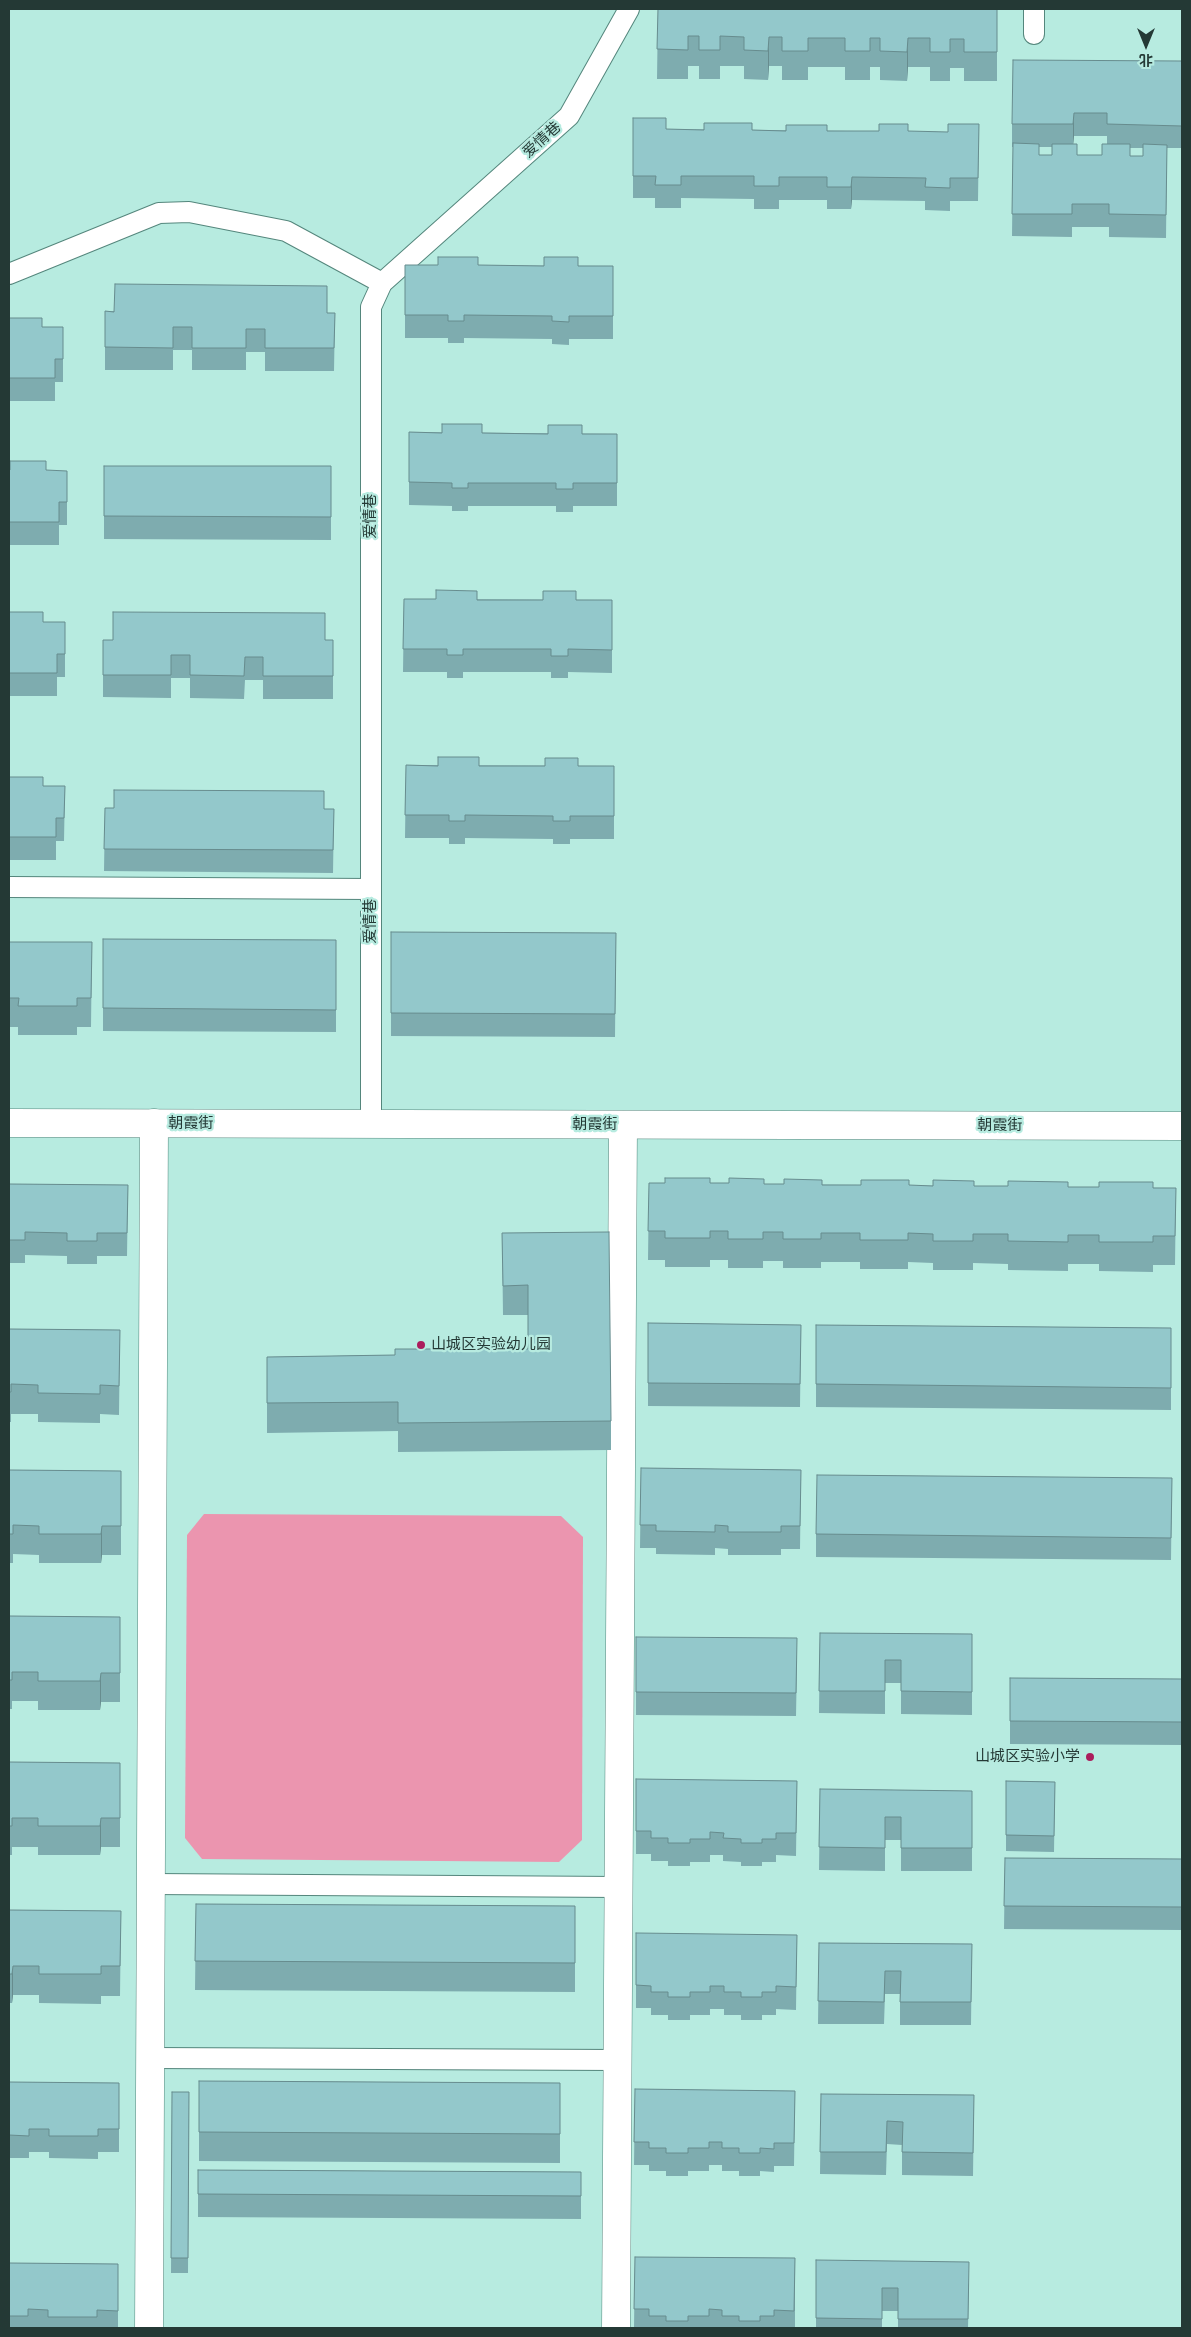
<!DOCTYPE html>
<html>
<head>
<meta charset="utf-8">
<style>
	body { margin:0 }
	#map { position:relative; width:1191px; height:2337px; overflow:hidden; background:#b7ebe0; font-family:Montserrat,"Noto Sans SC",sans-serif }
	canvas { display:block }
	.frame { position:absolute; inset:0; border:10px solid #243935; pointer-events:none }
	.north { position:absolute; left:1121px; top:20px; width:50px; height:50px; -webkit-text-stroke:4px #b7ebe0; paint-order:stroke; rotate:180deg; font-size:14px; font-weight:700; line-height:20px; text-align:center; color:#243935 }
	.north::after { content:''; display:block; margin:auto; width:18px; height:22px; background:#243935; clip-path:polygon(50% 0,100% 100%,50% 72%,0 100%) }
</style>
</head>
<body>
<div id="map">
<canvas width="1191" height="2337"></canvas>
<div class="frame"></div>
<div class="north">北</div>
</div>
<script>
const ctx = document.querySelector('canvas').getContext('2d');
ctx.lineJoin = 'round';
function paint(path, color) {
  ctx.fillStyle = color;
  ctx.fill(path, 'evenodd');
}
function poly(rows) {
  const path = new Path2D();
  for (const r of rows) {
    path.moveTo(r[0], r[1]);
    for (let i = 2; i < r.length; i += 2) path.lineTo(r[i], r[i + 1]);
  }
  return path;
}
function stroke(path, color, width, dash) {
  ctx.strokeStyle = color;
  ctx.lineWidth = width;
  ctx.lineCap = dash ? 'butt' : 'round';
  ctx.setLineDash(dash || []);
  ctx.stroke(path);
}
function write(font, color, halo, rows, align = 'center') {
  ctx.font = font + ' Montserrat,"Noto Sans SC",sans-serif';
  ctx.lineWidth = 4.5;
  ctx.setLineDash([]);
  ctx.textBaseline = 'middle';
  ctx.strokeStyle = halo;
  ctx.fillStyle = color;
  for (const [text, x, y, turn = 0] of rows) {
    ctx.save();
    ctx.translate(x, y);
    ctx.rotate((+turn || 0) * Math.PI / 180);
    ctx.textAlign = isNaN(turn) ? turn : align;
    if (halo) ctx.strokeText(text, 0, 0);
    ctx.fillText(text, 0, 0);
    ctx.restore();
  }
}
const green = poly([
	[204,1514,561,1516,583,1537,582,1840,559,1862,202,1859,185,1838,187,1535]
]);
const service = poly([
	[1034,34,1034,9],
	[9,274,159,213,189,212,286,231,382,283],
	[9,887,371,889],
	[371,1124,371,307,382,283,569,116,629,9],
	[151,1884,619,1887],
	[150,2058,618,2060]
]);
const minor = poly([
	[149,2328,154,1123],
	[616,2328,623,1125]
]);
const tertiary = poly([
	[9,1123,1182,1126]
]);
const wall = poly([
	[658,9,997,9,997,81,964,81,964,68,950,68,950,81,930,81,930,67,908,67,907,81,880,80,880,67,870,67,870,80,845,80,845,67,808,67,808,80,782,80,782,66,769,66,768,80,744,79,744,66,720,66,720,79,699,79,699,66,688,66,688,79,657,79],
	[1182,61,1182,148,1167,148,1166,238,1109,237,1109,227,1072,227,1072,237,1012,236,1013,147,1012,147,1012,124],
	[1074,136,1107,136,1107,144,1102,155,1077,155,1073,144],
	[1039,147,1052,147,1052,155,1039,155],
	[1130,148,1143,148,1143,156,1130,156],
	[633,118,666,129,948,132,979,124,978,201,950,201,950,211,925,210,925,201,852,200,851,209,827,209,827,200,779,200,779,209,754,209,754,199,681,198,681,208,655,208,655,198,633,198],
	[405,265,613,266,613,339,569,339,569,345,552,344,552,339,464,338,464,343,448,343,448,338,405,338],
	[105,311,335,313,334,371,265,371,265,352,246,352,246,370,192,370,192,350,173,350,173,370,105,370],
	[9,318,42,327,63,327,63,382,55,382,55,401,9,401],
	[409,432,617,434,617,506,573,506,573,512,556,512,556,506,468,506,468,511,452,511,452,506,409,505],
	[104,466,331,466,331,540,104,539],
	[9,470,67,471,67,525,59,525,59,545,9,545],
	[404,599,612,600,612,673,568,672,568,678,551,678,551,672,463,672,463,678,447,678,447,672,403,672],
	[9,612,43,622,65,622,65,677,57,677,57,696,9,696],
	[103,640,333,640,333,699,263,699,263,680,245,680,244,699,190,698,190,678,171,678,171,698,103,697],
	[406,765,614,766,614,839,570,839,570,844,553,844,553,839,465,838,465,844,449,844,449,838,405,838],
	[9,777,43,786,65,786,64,841,56,841,56,860,9,860],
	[105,808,334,809,333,873,104,871],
	[391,932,616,933,615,1037,391,1036],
	[103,939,336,940,336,1032,103,1031],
	[9,942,92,942,91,1027,77,1027,77,1035,18,1035,18,1027,9,1027],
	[649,1183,1176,1188,1175,1265,1153,1265,1153,1272,1099,1271,1099,1264,1068,1264,1068,1271,1008,1270,1008,1264,973,1263,973,1270,933,1270,933,1263,908,1262,908,1269,860,1269,860,1262,821,1262,821,1268,783,1268,783,1261,763,1261,763,1268,728,1268,728,1260,710,1260,710,1267,665,1267,665,1260,648,1260],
	[9,1184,128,1185,127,1256,97,1256,97,1264,67,1264,67,1256,25,1255,25,1263,9,1263],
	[502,1233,611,1421,611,1450,398,1452,398,1431,267,1433,267,1357,395,1355,528,1349,528,1315,503,1315],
	[648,1323,801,1325,800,1407,648,1406],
	[816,1325,1171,1328,1171,1410,816,1407],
	[9,1329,120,1330,119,1415,100,1414,100,1423,38,1422,38,1414,11,1414,11,1422,9,1422],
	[641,1468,801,1470,800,1549,781,1549,781,1555,728,1555,728,1549,715,1548,715,1555,656,1554,656,1548,640,1548],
	[9,1470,121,1471,121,1555,102,1555,101,1563,39,1563,39,1555,13,1554,13,1563,9,1563],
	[1172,1478,1171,1560,816,1557,816,1534],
	[9,1616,120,1617,120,1702,101,1702,100,1710,38,1710,38,1701,12,1701,12,1709,9,1709],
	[820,1633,972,1634,972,1715,901,1714,901,1683,885,1683,885,1714,819,1713],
	[636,1637,797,1661,796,1716,636,1715],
	[1010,1678,1182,1679,1182,1745,1010,1744],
	[9,1762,120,1763,120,1847,101,1847,100,1855,38,1855,38,1847,12,1847,12,1855,9,1855],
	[636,1779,797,1781,796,1856,776,1855,776,1862,762,1862,762,1866,741,1866,741,1862,723,1861,723,1855,710,1855,710,1862,690,1862,690,1866,668,1866,668,1861,651,1861,651,1854,636,1854],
	[1006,1781,1055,1782,1054,1852,1006,1851],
	[820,1789,972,1791,972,1871,901,1871,901,1840,885,1840,885,1871,819,1870],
	[1005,1858,1182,1859,1182,1930,1004,1929],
	[196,1904,575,1906,575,1992,195,1990],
	[9,1910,121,1911,120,1996,101,1996,101,2004,39,2003,39,1995,13,1995,12,2003,9,2003],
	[797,1935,796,2010,776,2009,776,2015,762,2015,762,2020,741,2020,741,2015,724,2015,724,2009,710,2009,710,2015,690,2015,690,2020,668,2020,668,2015,651,2015,651,2008,636,2008,636,1985],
	[819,1943,972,1944,971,2025,900,2025,900,1994,885,1994,884,2024,818,2024],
	[199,2081,560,2083,560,2163,199,2161],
	[9,2082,119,2083,119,2152,98,2152,98,2159,49,2158,49,2152,29,2152,29,2158,9,2158],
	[635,2089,795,2091,794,2166,774,2166,774,2172,760,2171,760,2176,739,2176,739,2171,722,2171,722,2165,709,2165,709,2171,688,2171,688,2176,666,2176,666,2171,649,2171,649,2165,634,2165],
	[172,2092,189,2092,188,2273,171,2273],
	[821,2094,974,2095,973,2176,902,2175,902,2145,887,2144,886,2175,820,2174],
	[198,2170,581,2172,581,2219,198,2217],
	[635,2257,795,2258,795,2328,634,2328],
	[816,2260,969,2284,968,2328,898,2328,898,2311,882,2311,882,2328,816,2328],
	[9,2263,118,2264,118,2328,9,2328]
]);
const shadedWall = poly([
	[769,37,769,66,768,80,768,51],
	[908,38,908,67,907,81,907,52],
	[1074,113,1074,136,1073,147,1073,124],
	[852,177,852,200,851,209,851,187],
	[102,1526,102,1555,101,1563,101,1534],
	[101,1673,101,1702,100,1710,100,1681],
	[101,1818,101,1847,100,1855,100,1826],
	[13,1966,13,1995,12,2003,12,1974]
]);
const building = poly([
	[658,9,997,9,997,52,964,52,964,39,950,39,950,52,930,52,930,38,908,38,907,52,880,51,880,38,870,38,870,51,845,51,845,38,808,38,808,51,782,51,782,37,769,37,768,51,744,50,744,37,720,36,720,50,699,50,699,36,688,36,688,50,657,49,658,9],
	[1013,60,1182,61,1182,126,1107,124,1107,113,1074,113,1073,124,1012,124,1013,60],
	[633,118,666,118,666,129,704,130,704,123,752,123,752,130,786,131,786,125,827,125,827,131,879,131,879,124,908,124,908,131,948,132,948,124,979,124,978,178,950,178,950,188,925,187,926,178,852,177,851,187,827,187,827,177,779,177,779,186,754,186,754,176,681,176,681,185,655,185,656,176,633,176,633,118],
	[1013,143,1039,144,1039,155,1052,155,1052,144,1077,144,1077,155,1102,155,1102,144,1130,144,1130,156,1143,156,1143,144,1167,145,1166,215,1109,214,1109,204,1072,204,1072,214,1012,214,1013,143],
	[438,257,478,257,478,265,544,266,544,257,578,257,578,266,613,266,613,316,569,316,569,322,552,321,552,316,464,315,464,321,448,321,448,315,405,315,405,265,438,265,438,257],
	[115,284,327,286,327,313,335,313,334,348,265,348,265,329,246,329,246,348,192,348,192,327,173,327,173,348,105,347,105,311,114,312,115,284],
	[9,318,42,318,42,327,63,327,63,359,55,359,55,378,9,378,9,318],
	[442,424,482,424,482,433,548,434,548,425,582,425,582,434,617,434,617,483,573,483,573,489,556,489,556,483,468,483,468,488,452,488,452,483,409,482,409,432,442,433,442,424],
	[10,461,46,461,46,470,67,471,67,502,59,502,59,522,9,522,9,470,10,470,10,461],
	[104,466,331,466,331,517,104,516,104,466],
	[436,590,477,591,477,600,543,600,543,591,576,591,576,600,612,600,612,650,568,649,568,656,551,656,551,649,463,649,463,655,447,655,447,649,403,649,404,599,436,599,436,590],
	[9,612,43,612,43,622,65,622,65,654,57,654,57,673,9,673,9,612],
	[113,612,325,613,325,640,333,640,333,676,263,676,263,657,245,657,244,676,190,675,190,655,171,655,171,675,103,675,103,640,113,640,113,612],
	[438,757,479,757,479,766,545,766,545,758,578,758,578,766,614,766,614,816,570,816,570,821,553,821,553,816,465,815,465,821,449,821,449,815,405,815,406,765,438,766,438,757],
	[9,777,43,777,43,786,65,786,64,818,56,818,56,837,9,837,9,777],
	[114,790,324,791,324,809,334,809,333,850,104,849,105,808,114,808,114,790],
	[391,932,616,933,615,1014,391,1013,391,932],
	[103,939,336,940,336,1010,103,1008,103,939],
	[9,942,92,942,91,998,77,998,77,1006,18,1006,19,998,9,998,9,942],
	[665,1178,710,1178,710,1183,729,1183,729,1178,764,1179,764,1184,784,1184,784,1179,822,1180,822,1185,861,1185,861,1180,909,1180,909,1185,933,1186,933,1180,974,1181,974,1186,1008,1186,1008,1181,1068,1182,1068,1187,1099,1187,1099,1182,1153,1182,1153,1188,1176,1188,1175,1236,1153,1236,1153,1242,1099,1242,1099,1235,1068,1235,1068,1242,1008,1241,1008,1234,973,1234,973,1241,933,1241,933,1234,908,1233,908,1240,860,1240,860,1233,821,1233,821,1239,783,1239,783,1232,763,1232,763,1239,728,1239,728,1231,710,1231,710,1238,665,1238,665,1231,648,1231,649,1183,665,1183,665,1178],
	[9,1184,128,1185,127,1233,97,1233,97,1241,67,1241,67,1233,25,1232,25,1240,9,1240,9,1184],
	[609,1232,611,1421,398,1423,398,1402,267,1403,267,1357,395,1355,395,1349,528,1349,528,1285,503,1286,502,1233,609,1232],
	[648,1323,801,1325,800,1384,648,1383,648,1323],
	[816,1325,1171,1328,1171,1388,816,1384,816,1325],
	[9,1329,120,1330,119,1386,100,1385,100,1394,38,1393,38,1385,11,1384,11,1392,9,1392,9,1329],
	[641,1468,801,1470,800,1526,781,1526,781,1532,728,1532,728,1526,715,1525,715,1532,656,1531,656,1525,640,1525,641,1468],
	[9,1470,121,1471,121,1526,102,1526,101,1534,39,1534,39,1526,13,1525,13,1534,9,1534,9,1470],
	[817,1475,1172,1478,1171,1538,816,1534,817,1475],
	[9,1616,120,1617,120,1673,101,1673,100,1681,38,1681,38,1672,12,1672,12,1680,9,1680,9,1616],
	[820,1633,972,1634,972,1692,901,1691,901,1660,885,1660,885,1691,819,1691,820,1633],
	[636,1637,797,1638,796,1693,636,1692,636,1637],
	[1010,1678,1182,1679,1182,1722,1010,1721,1010,1678],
	[9,1762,120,1763,120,1818,101,1818,100,1826,38,1826,38,1818,12,1818,12,1826,9,1826,9,1762],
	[636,1779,797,1781,796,1833,776,1833,776,1839,762,1839,762,1843,741,1843,741,1839,723,1838,724,1833,710,1832,710,1839,690,1839,690,1843,668,1843,668,1838,651,1838,651,1831,636,1831,636,1779],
	[1006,1781,1055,1782,1054,1836,1006,1835,1006,1781],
	[820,1789,972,1791,972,1848,901,1848,901,1817,885,1817,885,1848,819,1847,820,1789],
	[1005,1858,1182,1859,1182,1907,1004,1906,1005,1858],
	[196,1904,575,1906,575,1963,195,1961,196,1904],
	[9,1910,121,1911,120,1966,101,1966,101,1974,39,1974,39,1966,13,1966,12,1974,9,1974,9,1910],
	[636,1933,797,1935,796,1987,776,1986,776,1992,762,1992,762,1997,741,1997,741,1992,724,1992,724,1986,710,1986,710,1992,690,1992,690,1997,668,1997,668,1992,651,1992,651,1986,636,1985,636,1933],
	[819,1943,972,1944,971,2002,900,2002,901,1971,885,1971,884,2002,818,2001,819,1943],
	[199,2081,560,2083,560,2134,199,2132,199,2081],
	[9,2082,119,2083,119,2129,98,2129,98,2136,49,2136,49,2129,29,2129,29,2136,9,2135,9,2082],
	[635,2089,795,2091,794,2143,774,2143,774,2149,760,2148,760,2153,739,2153,739,2148,722,2148,722,2142,709,2142,709,2148,688,2148,688,2153,666,2153,666,2148,649,2148,649,2142,634,2142,635,2089],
	[172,2092,189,2092,188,2258,171,2258,172,2092],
	[821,2094,974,2095,973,2153,902,2152,903,2122,887,2121,886,2152,820,2152,821,2094],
	[198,2170,581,2172,581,2196,198,2194,198,2170],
	[635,2257,795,2258,794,2311,774,2310,774,2316,760,2316,760,2321,739,2321,739,2316,722,2316,722,2310,709,2309,709,2316,688,2316,688,2321,666,2321,666,2316,649,2316,649,2309,634,2309,635,2257],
	[816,2260,969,2262,968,2319,898,2319,898,2288,882,2288,882,2319,816,2318,816,2260],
	[9,2263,118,2264,118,2311,97,2310,97,2317,48,2317,48,2310,28,2309,28,2316,9,2316,9,2263]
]);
const markers = [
	[421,1345,5,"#ab1d5c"],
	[1090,1757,5,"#ab1d5c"]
];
const streetNames = [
	["爱情巷",542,140,-42],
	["爱情巷",371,516,-90],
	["爱情巷",371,921,-90],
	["朝霞街",191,1124],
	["朝霞街",595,1125],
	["朝霞街",1000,1126]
];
const poiNames = [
	["山城区实验幼儿园",431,1345],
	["山城区实验小学",1080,1757,"right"]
];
paint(green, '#eb95af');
stroke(service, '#54867c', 22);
stroke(minor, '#54867c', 29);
stroke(tertiary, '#54867c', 29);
stroke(service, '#fff', 20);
stroke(minor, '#fff', 28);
stroke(tertiary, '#fff', 28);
paint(wall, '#7eacaf');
paint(shadedWall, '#678c8e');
paint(building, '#93c8cb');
stroke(building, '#678c8e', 1);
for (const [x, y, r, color] of markers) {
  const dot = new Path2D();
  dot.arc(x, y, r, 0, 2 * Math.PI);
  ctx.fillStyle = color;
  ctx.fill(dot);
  stroke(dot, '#b7ebe0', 2);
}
write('15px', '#243935', '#b7ebe0', streetNames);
write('15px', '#243935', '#b7ebe0', poiNames, 'left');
</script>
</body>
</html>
